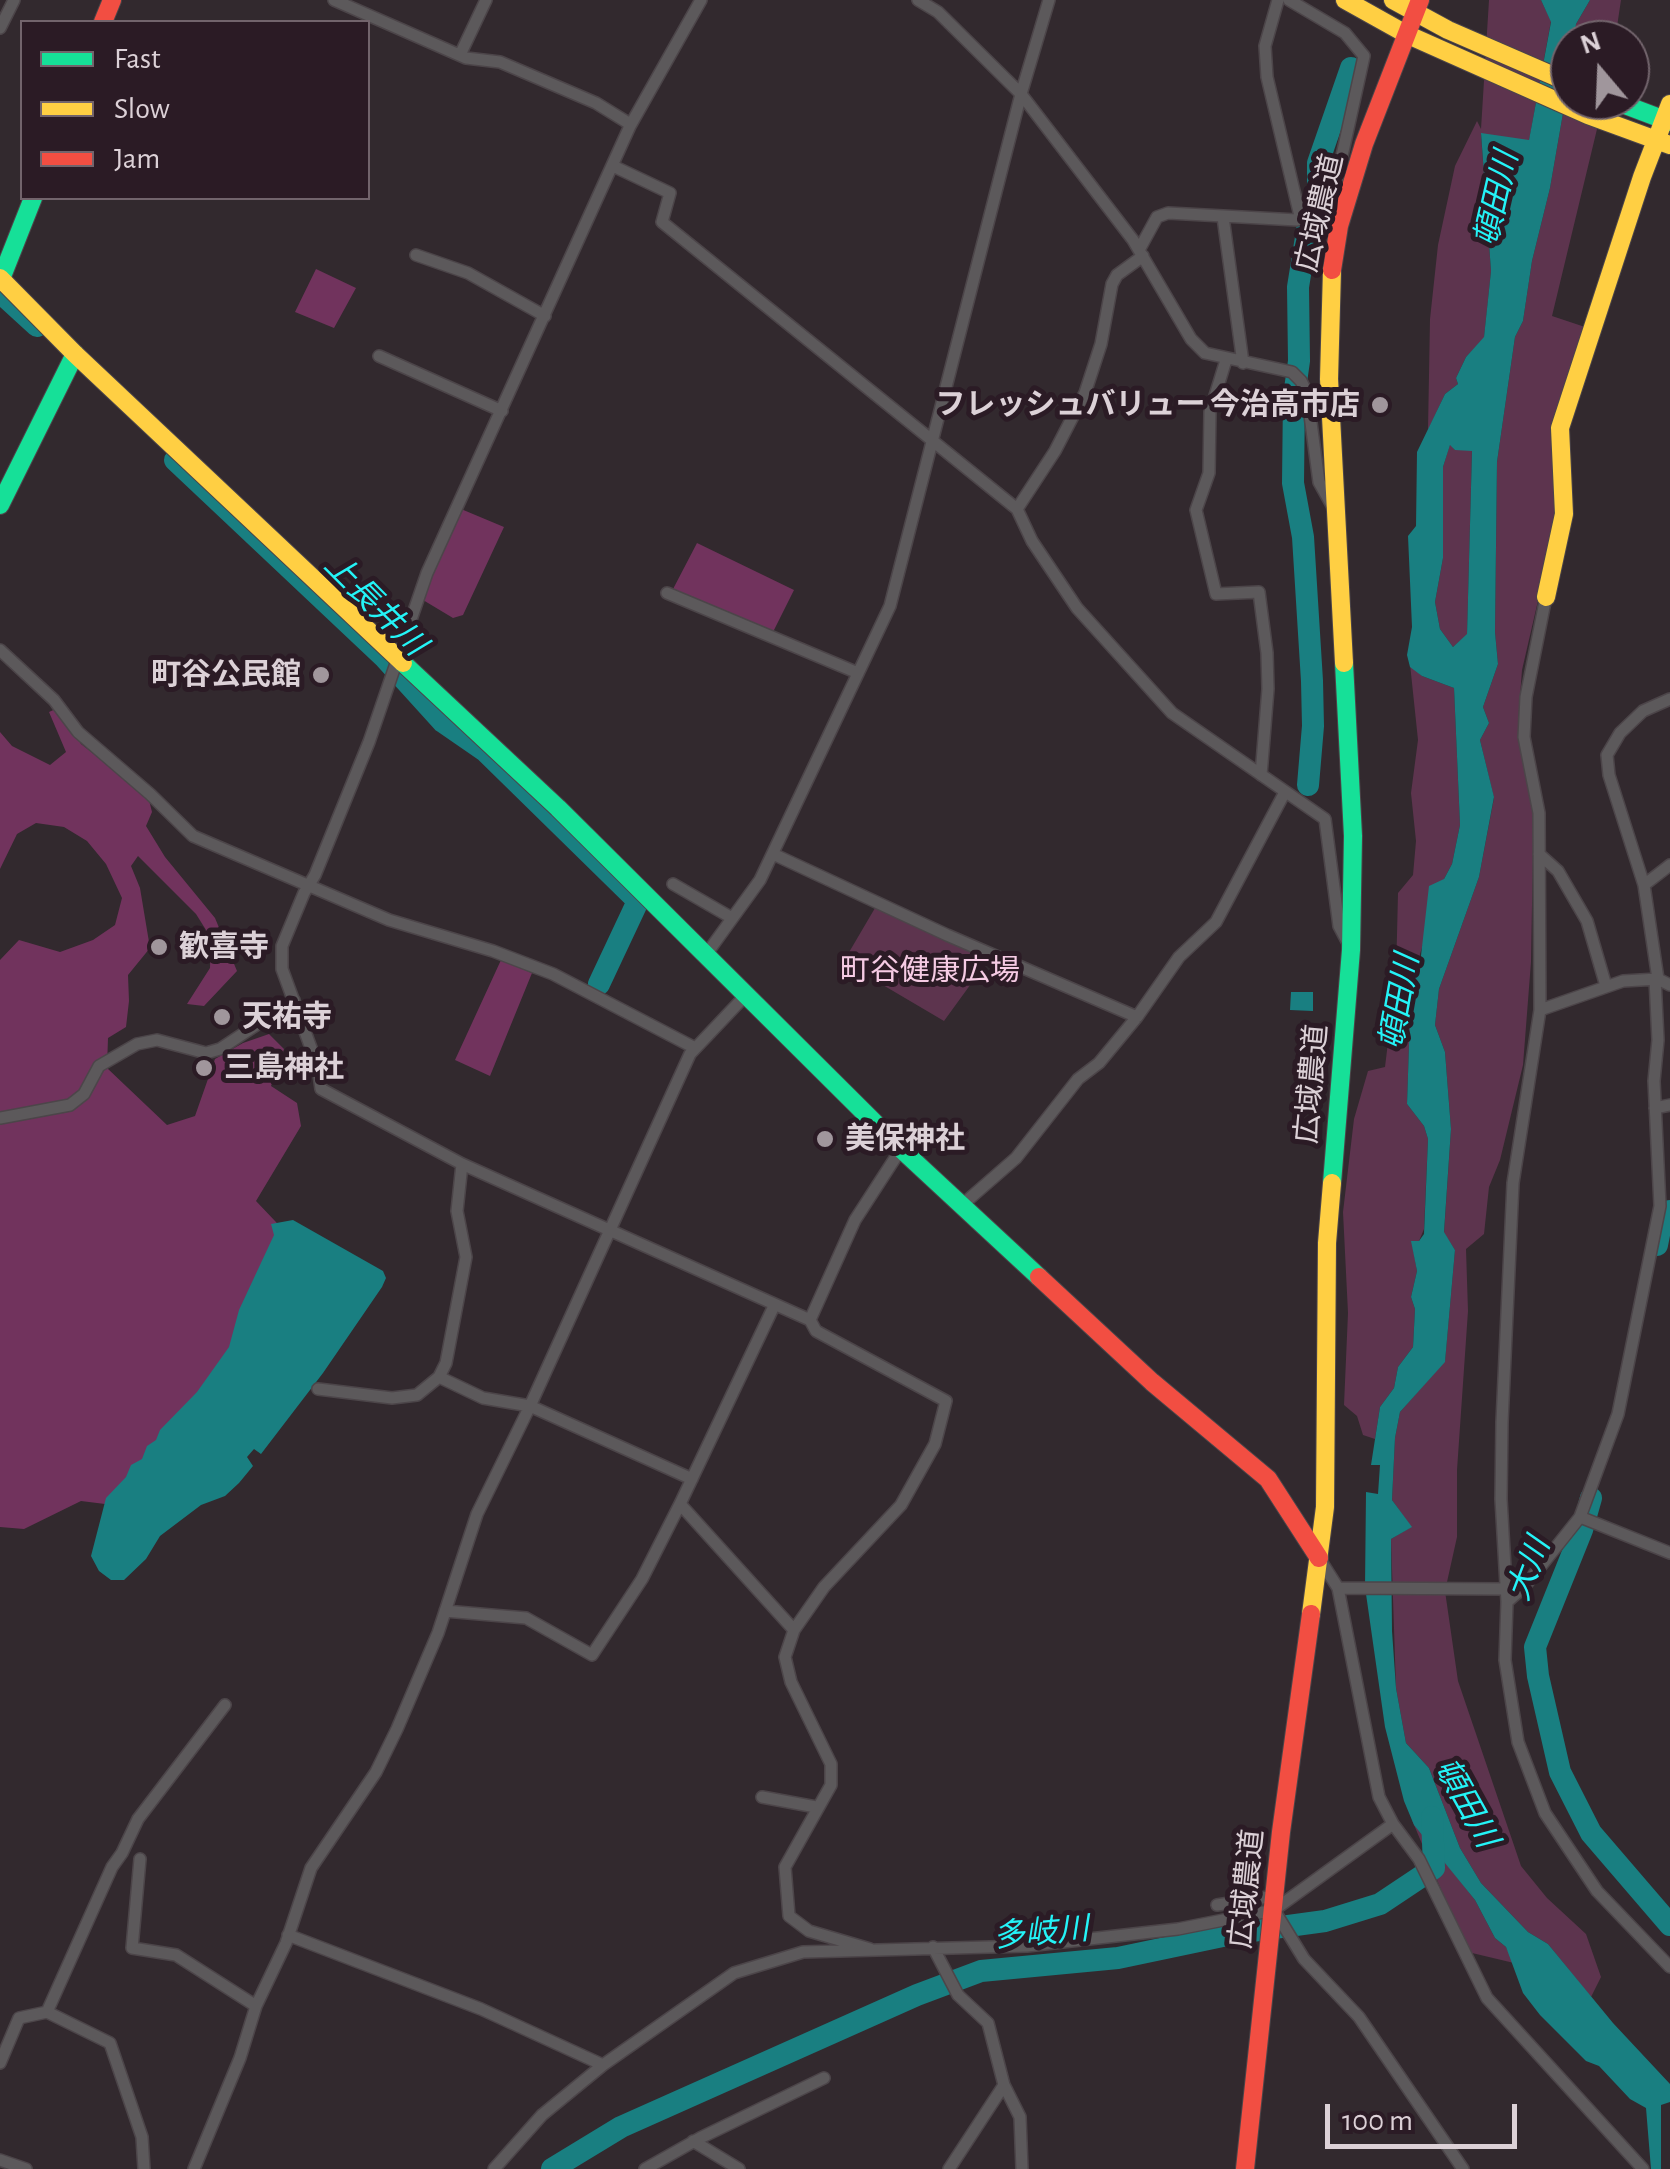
<!DOCTYPE html>
<html>
<head>
<meta charset="utf-8">
<style>
	body { margin:0 }
	#map { position:relative; width:1670px; height:2169px; overflow:hidden; background:#32292e; font-family:"Alegreya Sans",sans-serif }
	canvas { display:block }
	.legend { position:absolute; left:20px; top:20px; width:350px; height:180px; box-sizing:border-box; background:#2b1b25; border:2px solid #72646c; margin:0; padding:12px 18px; list-style:none; font-size:30px; color:#dcd1d7 }
	.legend li { display:flex; align-items:center; gap:20px; height:50px }
	.legend b { width:50px; border:2px solid #72646c }
	.north { position:absolute; left:1550px; top:20px; width:100px; height:100px; box-sizing:border-box; background:#2b1b25; border:2px solid #72646c; border-radius:50%; rotate:341deg; font-size:28px; font-weight:700; line-height:40px; text-align:center; color:#dcd1d7 }
	.north::after { content:''; display:block; margin:auto; width:35px; height:45px; background:#a0969c; clip-path:polygon(50% 0,100% 100%,50% 72%,0 100%) }
	.scale { position:absolute; left:1325px; top:2104px; width:192px; height:45px; box-sizing:border-box; border:5px solid #dcd1d7; border-top:0; padding-left:12px; font-size:30px; line-height:35px; white-space:nowrap; color:#dcd1d7; -webkit-text-stroke:8px #2b1b25; paint-order:stroke }
</style>
</head>
<body>
<div id="map">
<canvas width="1670" height="2169"></canvas>
<ul class="legend">
<li><b style="height:12px;background:#16e098"></b>Fast</li>
<li><b style="height:12px;background:#ffcf43"></b>Slow</li>
<li><b style="height:12px;background:#f24e42"></b>Jam</li>
</ul>
<div class="north">N</div>
<div class="scale">100 m</div>
</div>
<script>
const ctx = document.querySelector('canvas').getContext('2d');
ctx.lineJoin = 'round';
function paint(path, color) {
  ctx.fillStyle = color;
  ctx.fill(path, 'evenodd');
}
function poly(rows) {
  const path = new Path2D();
  for (const r of rows) {
    path.moveTo(r[0], r[1]);
    for (let i = 2; i < r.length; i += 2) path.lineTo(r[i], r[i + 1]);
  }
  return path;
}
function stroke(path, color, width, dash) {
  ctx.strokeStyle = color;
  ctx.lineWidth = width;
  ctx.lineCap = dash ? 'butt' : 'round';
  ctx.setLineDash(dash || []);
  ctx.stroke(path);
}
function write(font, color, halo, rows, align = 'center') {
  ctx.font = font + ' "Alegreya Sans","Noto Sans JP",sans-serif';
  ctx.lineWidth = 10;
  ctx.setLineDash([]);
  ctx.textBaseline = 'middle';
  ctx.strokeStyle = halo;
  ctx.fillStyle = color;
  for (const [text, x, y, turn = 0] of rows) {
    ctx.save();
    ctx.translate(x, y);
    ctx.rotate((+turn || 0) * Math.PI / 180);
    ctx.textAlign = isNaN(turn) ? turn : align;
    if (halo) ctx.strokeText(text, 0, 0);
    ctx.fillText(text, 0, 0);
    ctx.restore();
  }
}
const green = poly([
	[1489,0,1541,0,1551,21,1529,141,1481,134,1491,271,1484,338,1466,357,1456,378,1458,384,1445,394,1428,430,1430,319,1438,245,1455,166,1477,121,1481,129],
	[1590,0,1621,0,1615,40,1574,40,1576,24],
	[1570,73,1570,100,1604,100,1552,316,1585,327,1551,425,1558,514,1522,670,1518,723,1533,811,1533,848,1531,962,1523,1065,1500,1160,1489,1187,1484,1234,1466,1249,1468,1311,1457,1470,1457,1537,1445,1591,1458,1681,1521,1866,1547,1898,1586,1934,1601,1977,1591,1997,1548,1944,1528,1932,1481,1883,1460,1848,1429,1768,1406,1743,1396,1688,1391,1539,1411,1527,1392,1500,1395,1438,1400,1412,1445,1361,1455,1250,1444,1233,1451,1129,1445,1052,1435,1025,1439,989,1479,877,1494,798,1480,740,1489,723,1483,707,1498,664,1495,632,1497,462,1515,337,1523,321,1532,261,1550,188],
	[1450,444,1455,450,1472,450,1467,635,1453,647,1440,629,1435,602,1443,558,1443,467],
	[1410,664,1422,676,1454,688,1460,825,1452,864,1444,879,1420,954,1419,973,1411,985,1407,1104,1424,1126,1428,1139,1424,1229,1419,1241,1412,1242,1417,1271,1411,1297,1415,1309,1413,1347,1398,1367,1394,1388,1380,1407,1375,1439,1363,1435,1357,1416,1344,1405,1348,1313,1343,1212,1354,1119,1368,1071,1385,1067,1396,976,1398,893,1413,875,1416,841,1411,793,1418,740],
	[875,908,989,959,944,1021,871,978,848,954],
	[1412,1820,1475,1900,1495,1938,1506,1947,1514,1963,1472,1953,1458,1930]
]);
const forest = poly([
	[316,269,356,288,334,328,295,312],
	[461,509,504,527,463,615,453,618,423,600,425,590],
	[697,543,794,590,772,634,672,591],
	[60,707,81,744,148,796,152,812,146,826,165,857,215,918,237,971,204,1006,187,1004,210,968,211,938,196,914,138,856,131,866,140,888,150,948,128,975,129,1001,126,1027,108,1038,107,1068,167,1125,195,1116,215,1059,243,1043,269,1034,284,1049,271,1086,297,1103,301,1126,256,1201,294,1241,240,1358,121,1506,81,1501,24,1529,0,1527,0,960,19,940,60,952,93,940,115,925,122,898,106,864,87,841,64,827,36,823,17,834,0,869,0,732,12,746,50,765,66,752,49,712],
	[501,960,532,973,490,1076,455,1060]
]);
const water = poly([
	[1541,0,1590,0,1576,24,1574,40,1570,40,1570,73,1550,188,1532,261,1523,321,1515,337,1497,462,1495,632,1498,664,1483,707,1489,723,1480,740,1494,797,1479,877,1439,989,1435,1025,1445,1052,1451,1129,1444,1232,1455,1250,1445,1362,1400,1412,1395,1438,1392,1500,1412,1527,1391,1539,1392,1631,1396,1688,1406,1743,1429,1768,1460,1848,1481,1883,1528,1932,1548,1944,1613,2023,1670,2084,1670,2102,1661,2105,1661,2169,1651,2169,1646,2108,1630,2099,1599,2066,1586,2061,1540,2015,1523,1993,1506,1947,1495,1938,1475,1900,1414,1825,1404,1801,1385,1727,1365,1587,1366,1492,1378,1494,1380,1465,1371,1465,1380,1407,1394,1388,1398,1367,1413,1347,1415,1309,1411,1297,1417,1271,1411,1241,1419,1241,1424,1234,1428,1139,1424,1126,1407,1104,1411,985,1419,973,1429,886,1444,879,1452,864,1460,825,1454,688,1422,676,1410,667,1407,655,1412,627,1408,536,1416,526,1417,452,1445,394,1458,384,1456,378,1466,357,1484,337,1491,271,1481,133,1529,140,1551,22],
	[1450,445,1455,450,1472,451,1467,634,1453,647,1440,629,1435,602,1443,558,1443,467],
	[1291,992,1313,992,1313,1011,1290,1010],
	[293,1220,383,1271,386,1278,382,1287,323,1373,261,1454,254,1449,247,1457,253,1466,239,1483,225,1496,201,1505,160,1536,146,1559,124,1580,111,1580,99,1571,91,1556,106,1498,126,1477,131,1465,142,1459,147,1446,156,1440,160,1430,197,1392,229,1347,239,1310,274,1235,271,1224]
]);
const river = poly([
	[0,292,37,326],
	[175,460,385,658,443,722,485,751,638,901,599,984],
	[1308,785,1313,726,1312,681,1303,537,1293,483,1294,396,1299,361,1298,287,1308,225,1318,198,1318,163,1351,68],
	[1657,1245,1662,1219,1670,1211],
	[1591,1498,1582,1530,1535,1647,1538,1676,1560,1772,1591,1833,1670,1925],
	[552,2169,621,2127,917,1995,981,1971,1118,1958,1237,1933,1325,1921,1380,1904,1434,1868,1432,1817]
]);
const street = poly([
	[334,0,466,58,500,62,596,103,630,124],
	[701,0,630,126,427,573,369,742,315,875,304,893,282,946,282,969,318,1067,321,1089,462,1164,810,1320,816,1331,946,1401,935,1444,901,1505,824,1587,794,1630,785,1657,791,1682,831,1764,831,1785,785,1867,789,1916,809,1931,870,1949],
	[918,0,938,12,1021,94,1133,240,1191,339,1205,353,1292,372,1301,381,1307,393,1319,482,1333,507],
	[1289,0,1345,33,1364,56,1332,201,1338,222],
	[0,28,14,0],
	[460,55,486,0],
	[613,166,670,193,662,222,1017,509,1032,541,1077,608,1172,713,1325,819,1339,926,1348,943],
	[1223,217,1243,363],
	[1139,250,1157,217,1168,213,1297,220,1300,216,1267,77,1265,46,1278,0],
	[416,255,468,273,545,316],
	[379,356,502,411],
	[1226,360,1210,412,1209,473,1196,510,1216,594,1259,592,1267,653,1268,689,1261,775],
	[1017,509,1055,451,1085,393,1101,344,1112,284,1117,275,1143,256],
	[667,593,858,673],
	[1546,597,1526,697,1524,737,1539,813,1540,1010,1513,1183,1502,1422,1501,1499,1507,1602,1505,1660,1518,1742,1545,1813,1597,1891,1670,1967],
	[0,650,54,700,78,732,150,794,193,836,389,920,493,951,553,974,695,1048],
	[773,854,947,935,1137,1017],
	[1539,854,1558,871,1587,921,1606,986],
	[673,884,732,918],
	[1644,885,1670,865],
	[705,956,760,880,890,606,1021,94,1049,0],
	[1658,979,1644,885,1609,775,1607,755,1620,733,1643,711,1670,699],
	[1540,1010,1623,981,1658,979,1670,985],
	[1655,1108,1670,1105],
	[0,1118,70,1105,84,1094,99,1066,137,1044,157,1040,206,1053,220,1049,294,1000],
	[962,1205,1016,1158,1078,1079,1099,1063,1137,1017,1179,957,1216,922,1285,792],
	[774,1306,680,1504,794,1630],
	[810,1320,855,1220,901,1149],
	[439,1377,483,1398,530,1406,692,1479],
	[318,1389,392,1398,417,1395,439,1377,446,1363,466,1257,457,1211,462,1164],
	[1580,1517,1670,1553],
	[1319,1558,1338,1588,1379,1797,1393,1824,1419,1859,1487,1998,1643,2169],
	[1338,1588,1506,1589],
	[1507,1602,1525,1586,1580,1517,1618,1414,1660,1206,1654,1081,1658,1040,1655,979],
	[445,1611,526,1618,592,1655,642,1579,680,1504],
	[762,1797,816,1807],
	[140,1859,132,1948,176,1955,256,2006],
	[1217,1905,1275,1896],
	[1274,1910,1304,1959,1359,2017,1463,2169],
	[288,1935,481,2009,603,2065],
	[933,1947,958,1995,988,2023,1004,2085,1020,2117,1022,2169],
	[0,2063,19,2018,47,2012],
	[693,2141,739,2169],
	[0,2160,26,2169],
	[144,2169,142,2137,110,2043,47,2012,112,1867,122,1853,138,1819,225,1705],
	[194,2169,240,2058,256,2006,286,1943,311,1868,376,1772,397,1729,438,1633,477,1514,530,1406,690,1054,745,996],
	[494,2169,542,2115,603,2065,734,1973,803,1952,1027,1946,1178,1929,1274,1910,1393,1824],
	[645,2169,700,2138,824,2078],
	[949,2169,1004,2085]
]);
const fast = poly([
	[1612,100,1670,122],
	[1,279,33,198],
	[0,505,75,354],
	[403,663,558,808,901,1149,1039,1277],
	[1332,1183,1351,950,1353,836,1344,663]
]);
const slow = poly([
	[1345,0,1406,34,1588,115,1670,145],
	[1393,0,1448,30,1570,83],
	[1332,270,1329,379,1344,663],
	[0,278,75,354,403,663],
	[1546,597,1564,514,1560,428,1642,177,1670,104],
	[1311,1614,1325,1507,1327,1243,1332,1183]
]);
const jam = poly([
	[103,22,112,0],
	[1332,270,1339,226,1364,144,1420,0],
	[1039,1277,1152,1382,1268,1479,1319,1558],
	[1245,2169,1281,1832,1311,1614]
]);
const markers = [
	[1380,405,10,"#a0969c"],
	[321,675,10,"#a0969c"],
	[159,947,10,"#a0969c"],
	[222,1017,10,"#a0969c"],
	[204,1068,10,"#a0969c"],
	[825,1139,10,"#a0969c"]
];
const streetNames = [
	["広域農道",1320,213,-77],
	["広域農道",1312,1084,-85],
	["広域農道",1247,1889,-84]
];
const poiNames = [
	["フレッシュバリュー 今治高市店",1360,405,"right"],
	["町谷公民館",301,675,"right"],
	["歓喜寺",179,947],
	["天祐寺",242,1017],
	["三島神社",224,1068],
	["美保神社",845,1139]
];
const parkNames = [
	["町谷健康広場",930,971]
];
const waterNames = [
	["頓田川",1497,199,-77],
	["上長井川",375,605,45],
	["頓田川",1400,1002,-80],
	["大川",1529,1569,-69],
	["頓田川",1466,1803,61],
	["多岐川",1041,1933,-5]
];
paint(green, '#5d344e');
paint(forest, '#71335d');
paint(water, '#197f81');
stroke(river, '#197f81', 22);
stroke(street, '#4c4549', 14);
stroke(fast, '#4c4549', 20);
stroke(slow, '#4c4549', 20);
stroke(jam, '#4c4549', 20);
stroke(street, '#5c595b', 11);
stroke(fast, '#16e098', 18);
stroke(slow, '#ffcf43', 18);
stroke(jam, '#f24e42', 18);
for (const [x, y, r, color] of markers) {
  const dot = new Path2D();
  dot.arc(x, y, r, 0, 2 * Math.PI);
  ctx.fillStyle = color;
  ctx.fill(dot);
  stroke(dot, '#2b1b25', 4);
}
write('30px', '#dcd1d7', '#2b1b25', streetNames);
write('bold 30px', '#dcd1d7', '#2b1b25', poiNames, 'left');
write('30px', '#f6cbe4', '#2b1b25', parkNames);
write('italic 32px', '#24f3f7', '#2b1b25', waterNames);
</script>
</body>
</html>
